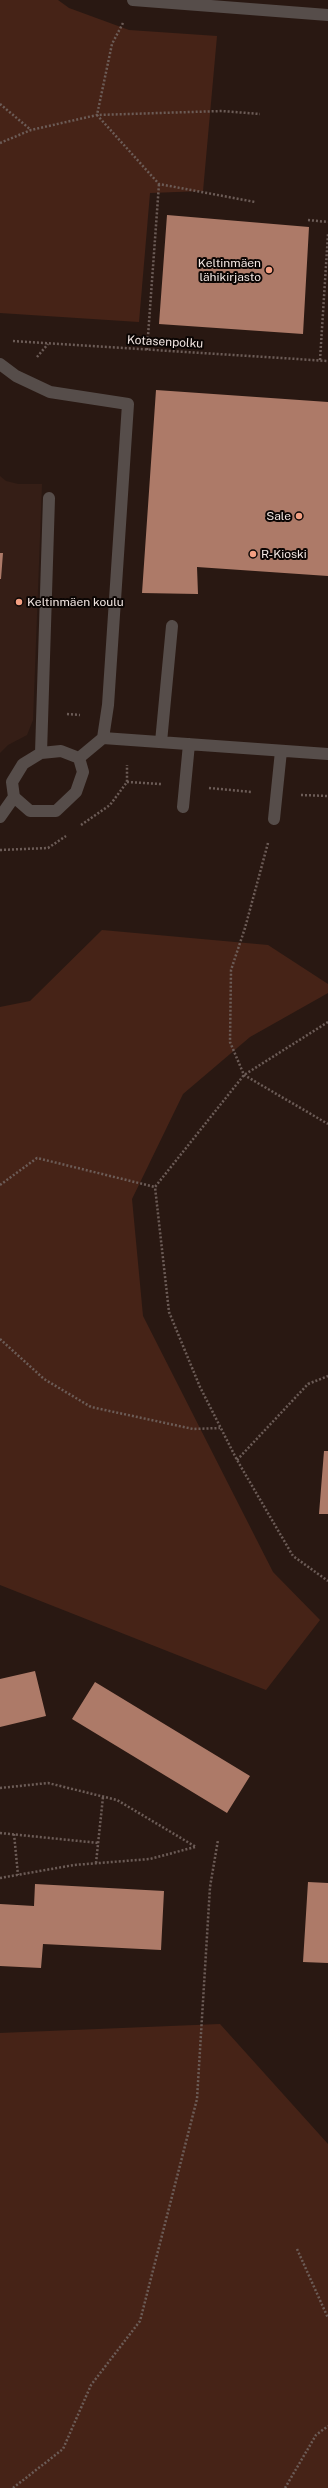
<!DOCTYPE html>
<html>
<head>
<meta charset="utf-8">
<style>
	body { margin:0 }
	canvas { display:block; background:#291812 }
</style>
</head>
<body>
<canvas width="328" height="2488"></canvas>
<script>
const ctx = document.querySelector('canvas').getContext('2d');
ctx.lineJoin = 'round';
function paint(path, color) {
  ctx.fillStyle = color;
  ctx.fill(path, 'evenodd');
}
function poly(rows) {
  const path = new Path2D();
  for (const r of rows) {
    path.moveTo(r[0], r[1]);
    for (let i = 2; i < r.length; i += 2) path.lineTo(r[i], r[i + 1]);
  }
  return path;
}
function stroke(path, color, width, dash) {
  ctx.strokeStyle = color;
  ctx.lineWidth = width;
  ctx.lineCap = dash ? 'butt' : 'round';
  ctx.setLineDash(dash || []);
  ctx.stroke(path);
}
function write(font, color, halo, rows, align = 'center') {
  ctx.font = font + ' "Public Sans",sans-serif';
  ctx.lineWidth = 4;
  ctx.setLineDash([]);
  ctx.textBaseline = 'middle';
  ctx.strokeStyle = halo;
  ctx.fillStyle = color;
  for (const [text, x, y, turn = 0] of rows) {
    ctx.save();
    ctx.translate(x, y);
    ctx.rotate((+turn || 0) * Math.PI / 180);
    ctx.textAlign = isNaN(turn) ? turn : align;
    if (halo) ctx.strokeText(text, 0, 0);
    ctx.fillText(text, 0, 0);
    ctx.restore();
  }
}
const built = poly([
	[0,476,6,481,18,484,42,484,33,720,27,735,8,745,0,753]
]);
const green = poly([
	[0,0,58,0,69,8,129,30,217,36,203,191,150,193,139,322,0,313],
	[102,930,268,945,328,984,328,993,250,1037,183,1094,132,1199,143,1316,273,1572,320,1620,266,1690,0,1585,0,1007,30,1001],
	[220,2024,328,2144,328,2488,0,2488,0,2033]
]);
const building = poly([
	[167,215,309,227,303,334,159,324],
	[156,390,328,402,328,576,197,567,198,594,142,593],
	[0,553,3,553,1,579,0,579],
	[324,1451,328,1451,328,1514,319,1514],
	[35,1671,46,1716,0,1727,0,1679],
	[95,1682,250,1776,227,1813,72,1719],
	[308,1882,328,1883,328,1963,303,1962],
	[35,1884,164,1891,161,1950,43,1944,41,1968,0,1966,0,1904,34,1906]
]);
const path = poly([
	[123,23,112,44,97,115,159,184,255,202],
	[0,104,31,130],
	[0,143,31,130,97,115,222,111,260,114],
	[308,220,328,222],
	[13,341,328,361],
	[147,350,159,184],
	[37,357,48,344],
	[320,360,328,234],
	[67,714,80,715],
	[127,782,161,784],
	[209,788,252,792],
	[301,795,328,796],
	[81,825,110,805,127,782,127,765],
	[268,843,245,928,231,970,230,1042,244,1075,328,1124],
	[0,850,48,848,66,836],
	[328,1022,244,1075,155,1187,169,1312,200,1387,237,1460,293,1556,328,1581],
	[0,1185,37,1158,155,1187],
	[0,1339,44,1379,91,1407,193,1429,220,1428],
	[237,1460,308,1384,328,1376],
	[0,1788,48,1783,117,1800,196,1847],
	[0,1833,99,1843],
	[14,1834,18,1875],
	[96,1863,103,1797],
	[0,1878,74,1865,150,1859,195,1847],
	[297,2249,328,2318],
	[13,2488,63,2449,91,2385,140,2321,197,2099,210,1887,218,1840],
	[285,2488,316,2435,328,2426]
]);
const service = poly([
	[0,364,16,376,50,392,128,404,108,705,103,738,328,754],
	[161,742,172,626],
	[41,753,49,498],
	[79,758,83,772,76,792,56,811,30,811,14,797,12,782,23,764,41,753,61,751,79,758,103,738],
	[183,807,189,744],
	[0,817,14,797],
	[274,819,281,751]
]);
const minor = poly([
	[133,0,328,15]
]);
const markers = [
	[269,270,4,"#f39f82"],
	[299,516,4,"#f39f82"],
	[253,554,4,"#f39f82"],
	[19,602,4,"#f39f82"]
];
const poiNames = [
	["Keltinmäen",261,263],
	["lähikirjasto",261,277],
	["Sale",291,516],
	["R-Kioski",261,554,"left"],
	["Keltinmäen koulu",27,602,"left"]
];
const streetNames = [
	["Kotasenpolku",165,342,3]
];
paint(built, '#351e16');
paint(green, '#462317');
paint(building, '#ad7a68');
stroke(path, '#6c5c57', 2.5, [2, 2]);
stroke(service, '#564d4a', 12);
stroke(minor, '#564d4a', 12);
for (const [x, y, r, color] of markers) {
  const dot = new Path2D();
  dot.arc(x, y, r, 0, 2 * Math.PI);
  ctx.fillStyle = color;
  ctx.fill(dot);
  stroke(dot, '#0c0604', 1.5);
}
write('12px', '#f2e6e2', '#0c0604', poiNames, 'right');
write('12px', '#f2e6e2', '#0c0604', streetNames);
</script>
</body>
</html>
